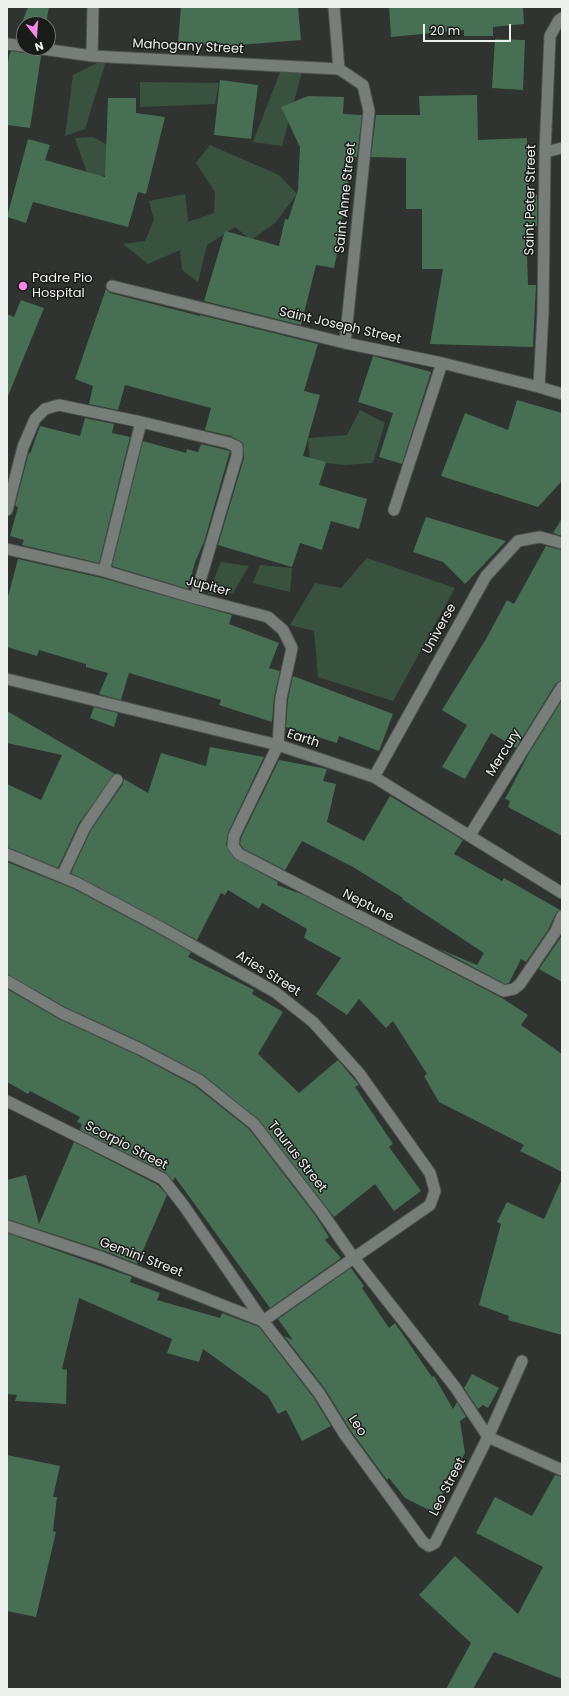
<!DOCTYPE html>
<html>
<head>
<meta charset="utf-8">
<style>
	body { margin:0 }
	#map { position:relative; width:569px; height:1696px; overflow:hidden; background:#2f3430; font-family:Poppins,sans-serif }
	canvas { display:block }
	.frame { position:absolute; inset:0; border:8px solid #edf1ee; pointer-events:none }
	.north { position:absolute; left:16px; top:16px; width:40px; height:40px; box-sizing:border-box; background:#191b19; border:1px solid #6e716e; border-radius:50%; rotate:163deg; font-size:11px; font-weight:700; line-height:16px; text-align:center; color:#edf1ee }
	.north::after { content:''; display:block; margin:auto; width:14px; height:18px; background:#fa87e8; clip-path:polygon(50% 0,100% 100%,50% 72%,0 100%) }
	.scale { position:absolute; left:423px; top:24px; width:88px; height:18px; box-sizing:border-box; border:2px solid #edf1ee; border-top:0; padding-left:5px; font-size:12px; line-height:14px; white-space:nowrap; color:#edf1ee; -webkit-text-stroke:3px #191b19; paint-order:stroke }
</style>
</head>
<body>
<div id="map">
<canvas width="569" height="1696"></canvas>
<div class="frame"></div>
<div class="north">N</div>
<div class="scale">20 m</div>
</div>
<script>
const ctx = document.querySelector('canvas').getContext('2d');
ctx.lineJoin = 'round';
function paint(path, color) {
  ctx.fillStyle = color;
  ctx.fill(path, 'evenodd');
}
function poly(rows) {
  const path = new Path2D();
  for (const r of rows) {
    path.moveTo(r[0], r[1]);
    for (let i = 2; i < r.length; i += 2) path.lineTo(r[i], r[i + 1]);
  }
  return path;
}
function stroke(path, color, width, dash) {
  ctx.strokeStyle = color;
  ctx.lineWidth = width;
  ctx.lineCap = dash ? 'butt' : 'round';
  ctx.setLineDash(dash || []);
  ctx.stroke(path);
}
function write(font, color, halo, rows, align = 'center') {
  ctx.font = font + ' Poppins,sans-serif';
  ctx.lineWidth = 3;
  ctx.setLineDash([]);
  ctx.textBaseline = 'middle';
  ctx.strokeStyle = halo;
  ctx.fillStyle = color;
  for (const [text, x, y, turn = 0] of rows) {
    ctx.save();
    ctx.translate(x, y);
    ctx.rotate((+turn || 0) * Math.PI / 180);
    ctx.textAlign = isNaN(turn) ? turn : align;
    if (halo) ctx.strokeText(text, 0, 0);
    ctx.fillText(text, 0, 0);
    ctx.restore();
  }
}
const green = poly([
	[107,58,85,129,65,136,73,75],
	[284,62,303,68,282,146,253,142],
	[140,82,219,83,215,104,140,107],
	[93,137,118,151,106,175,89,179,75,138],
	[210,145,279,175,297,194,275,223,251,240,235,227,207,245,198,282,182,270,180,250,148,264,123,244,145,241,154,220,149,201,185,194,188,222,214,213,215,192,196,163],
	[360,410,385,423,373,463,344,465,310,461,308,438,347,435],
	[367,558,455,588,393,701,318,677,314,631,290,625,315,583,341,588],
	[221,562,249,566,233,593,208,594],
	[260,565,292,568,290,592,253,583]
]);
const building = poly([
	[28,7,49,7,46,24,24,24,24,39,16,38],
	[181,7,298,7,301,40,226,46,178,43],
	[389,7,523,7,524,24,493,27,493,36,464,36,464,30,391,37],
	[495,39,525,40,523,90,492,88],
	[29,50,32,54,41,56,30,128,7,125,7,68,9,56,11,51,24,53],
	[220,80,258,85,251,139,214,135],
	[477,95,478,140,527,138,529,195,537,195,537,226,526,227,528,285,536,285,533,347,430,344,443,269,422,269,422,209,406,209,406,158,371,157,376,115,420,115,419,96],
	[308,96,344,97,343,114,362,115,357,157,353,157,340,231,342,231,334,268,316,265,301,325,204,301,225,231,279,246,285,219,288,220,298,190,300,147,281,107],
	[108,98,136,98,136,113,165,117,146,194,138,192,128,227,33,202,26,223,7,217,28,139,50,145,45,160,105,177],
	[106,289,110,293,200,316,200,315,318,344,304,391,320,395,303,456,326,462,319,485,367,499,359,529,331,521,322,550,300,543,292,567,218,545,244,458,243,443,231,436,205,430,211,408,125,385,118,410,89,404,93,386,75,379],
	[21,300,44,308,8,396,7,314,14,317],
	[373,356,431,372,402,464,379,457,393,413,358,402],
	[517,400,562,413,562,481,538,507,441,476,465,413,508,430],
	[85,418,114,424,112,433,130,437,99,563,22,545,24,540,10,536,18,507,15,506,29,452,30,454,40,426,80,436],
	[143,441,186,453,187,449,198,452,201,444,230,451,204,542,195,562,188,589,112,566],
	[426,517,506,541,465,584,443,562,413,552],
	[562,518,562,536,553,533],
	[546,546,562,550,562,680,556,683,516,748,491,733,465,779,442,767,467,725,442,710,486,639,507,600,514,604],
	[18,559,102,578,232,615,229,624,279,643,269,668,280,671,274,697,272,722,219,705,221,700,129,673,121,700,99,694,108,673,86,667,86,664,39,650,37,656,7,647,7,600],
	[293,676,393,714,379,751,339,736,337,743,286,727,288,699],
	[562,700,562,836,508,807,510,801,505,799,528,755],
	[94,707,118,713,114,727,90,718],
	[7,711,115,774,79,823,58,868,7,847,7,784,41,800,62,755,7,743],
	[210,747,264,757,228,833,226,846,234,858,278,882,277,885,304,895,502,998,528,1015,521,1025,562,1054,562,1172,520,1151,524,1145,439,1102,424,1076,427,1074,393,1021,386,1028,359,999,347,1015,316,994,341,958,304,938,307,929,262,903,259,909,228,890,225,895,221,893,197,940,71,873,91,830,123,784,124,779,148,793,161,753,206,766],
	[279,760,327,769,323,781,336,784,327,822,364,841,390,796,463,840,454,854,502,881,504,878,560,910,556,913,548,930,526,962,521,959,509,983,505,984,437,948,477,965,484,953,402,899,403,898,353,867,302,841,285,870,244,849,240,844,241,838],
	[7,862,74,889,155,932,191,952,188,957,254,990,252,994,283,1012,258,1054,299,1093,338,1060,359,1085,355,1087,393,1144,389,1147,421,1191,394,1211,375,1184,334,1217,259,1120,203,1075,143,1043,65,1007,7,974],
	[561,937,562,937,562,982,539,969],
	[7,989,59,1019,137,1055,195,1086,249,1129,315,1215,329,1237,325,1240,341,1258,270,1308,175,1177,173,1181,166,1173,80,1130,82,1124,77,1122,80,1117,30,1091,28,1094,7,1082],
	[74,1142,158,1185,167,1195,137,1264,105,1251,7,1219,7,1180,26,1175,39,1224],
	[562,1179,562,1335,508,1320,509,1316,479,1305,501,1224,497,1222,507,1202,544,1219],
	[7,1233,132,1277,130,1282,160,1293,157,1300,220,1318,222,1313,259,1327,313,1397,331,1426,302,1441,286,1410,278,1414,268,1396,203,1349,199,1362,167,1353,172,1339,79,1298,62,1369,67,1370,66,1404,15,1401,17,1395,7,1394],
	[351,1268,364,1286,362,1288,389,1328,395,1323,432,1377,434,1376,453,1409,457,1402,466,1417,460,1421,465,1453,433,1512,405,1498,389,1478,387,1480,351,1431,325,1389,284,1336,293,1340,278,1319],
	[472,1374,499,1388,488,1408,483,1405,478,1409,464,1388],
	[7,1455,60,1466,53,1497,57,1497,53,1531,56,1532,36,1617,7,1611],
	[555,1475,562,1477,562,1679,494,1652,473,1689,446,1689,471,1643,419,1595,455,1556,518,1614,543,1567,476,1533,495,1497,532,1516]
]);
const service = poly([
	[62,876,85,827,117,780],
	[488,1437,522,1361]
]);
const minor = poly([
	[334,7,339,69],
	[7,44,24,46],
	[36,48,92,56,339,69],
	[92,56,93,7],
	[339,69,363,85,369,111,345,343],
	[545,152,562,148],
	[112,286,345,343,442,363,539,387,562,394],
	[539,387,543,312,545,152,550,36,559,20,562,18],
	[7,510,23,447,35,419,45,409,59,405,141,422,229,443,237,447,237,456,195,598],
	[394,510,442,363],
	[7,549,104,571,195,598,268,617,283,630,292,648,281,698,278,745,234,836,233,846,239,854,504,991,514,989,520,984,556,931,562,916],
	[104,571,141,422],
	[7,679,278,745,374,777,562,893],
	[374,777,486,576,518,541,540,537,562,543],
	[470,835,562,687],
	[7,854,77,883,158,926,275,992,313,1022,359,1073,430,1173,435,1191,430,1205,263,1321],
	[7,981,62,1013,140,1049,199,1080,254,1124,321,1211,353,1257,455,1387,488,1437],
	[7,1101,163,1179,184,1206,263,1321,319,1393,345,1435,423,1542,429,1546,435,1543,488,1437],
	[7,1226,103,1258,263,1321],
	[488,1437,562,1470]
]);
const markers = [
	[23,286,5,"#fa87e8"]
];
const streetNames = [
	["Mahogany Street",188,47,3],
	["Saint Anne Street",346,198,-84],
	["Saint Peter Street",531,200,-89],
	["Saint Joseph Street",340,326,13],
	["Jupiter",208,587,15],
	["Universe",440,629,-61],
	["Earth",303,739,18],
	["Mercury",504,753,-58],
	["Neptune",368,906,27],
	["Aries Street",268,974,32],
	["Scorpio Street",126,1146,27],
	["Taurus Street",297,1157,52],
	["Gemini Street",141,1258,21],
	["Leo",357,1426,56],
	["Leo Street",448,1487,-63]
];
const poiNames = [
	["Padre Pio",32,279],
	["Hospital",32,294]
];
paint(green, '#38523f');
paint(building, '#466f53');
stroke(service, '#4f5350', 13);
stroke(minor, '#4f5350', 13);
stroke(service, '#777d78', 11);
stroke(minor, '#777d78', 11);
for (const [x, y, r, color] of markers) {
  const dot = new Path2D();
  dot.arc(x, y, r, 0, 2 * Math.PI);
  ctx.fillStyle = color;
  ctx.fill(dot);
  stroke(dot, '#191b19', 1.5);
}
write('13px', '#edf1ee', '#191b19', streetNames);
write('13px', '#edf1ee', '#191b19', poiNames, 'left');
</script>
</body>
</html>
